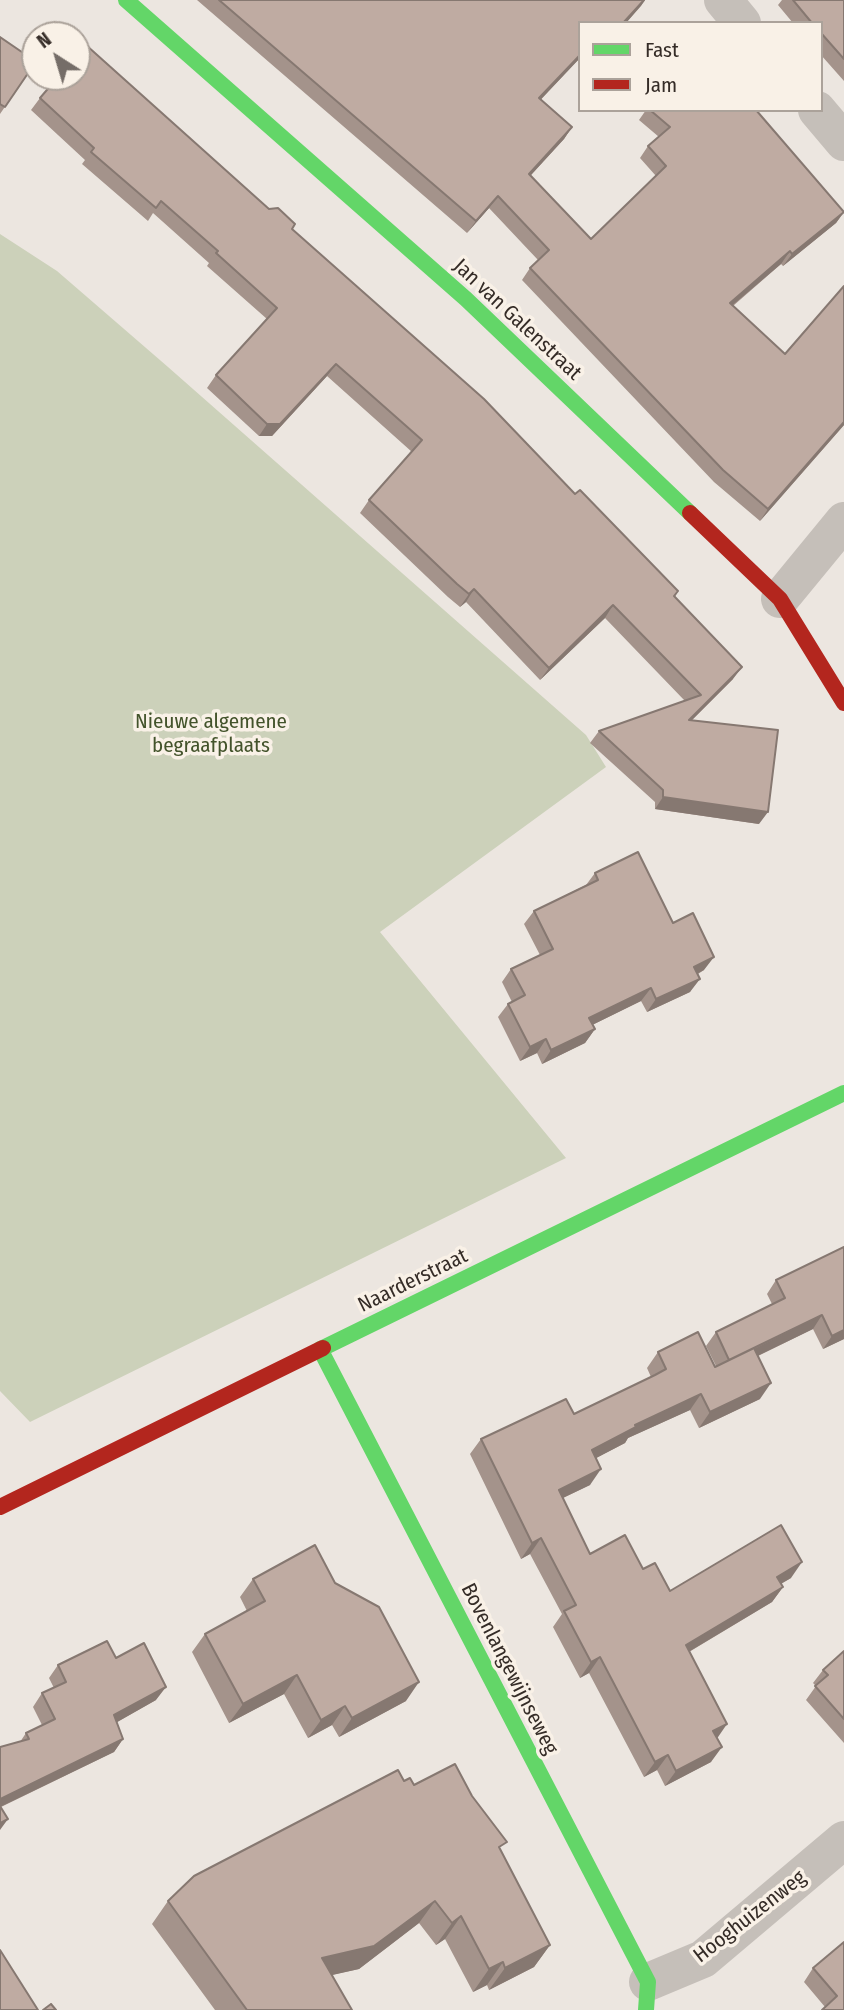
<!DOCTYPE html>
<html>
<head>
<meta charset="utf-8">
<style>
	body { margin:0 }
	#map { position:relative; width:844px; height:2010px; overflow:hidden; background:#ece6e0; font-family:"Fira Sans Condensed",sans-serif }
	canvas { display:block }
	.legend { position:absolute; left:578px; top:21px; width:245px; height:91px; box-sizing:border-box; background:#f9f1e7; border:2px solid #aba29a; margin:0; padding:9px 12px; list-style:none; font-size:21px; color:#352c27 }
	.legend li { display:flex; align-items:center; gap:14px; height:35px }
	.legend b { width:35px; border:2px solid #aba29a }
	.north { position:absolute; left:21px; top:21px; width:70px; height:70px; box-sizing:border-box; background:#f9f1e7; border:2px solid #aba29a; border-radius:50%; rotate:323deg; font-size:19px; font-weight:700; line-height:28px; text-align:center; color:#352c27 }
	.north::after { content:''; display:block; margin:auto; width:24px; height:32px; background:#756d68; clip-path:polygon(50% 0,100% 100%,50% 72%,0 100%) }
</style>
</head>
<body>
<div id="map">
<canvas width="844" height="2010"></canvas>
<ul class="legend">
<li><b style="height:9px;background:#63d668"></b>Fast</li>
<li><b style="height:9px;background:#b3261e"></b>Jam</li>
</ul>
<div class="north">N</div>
</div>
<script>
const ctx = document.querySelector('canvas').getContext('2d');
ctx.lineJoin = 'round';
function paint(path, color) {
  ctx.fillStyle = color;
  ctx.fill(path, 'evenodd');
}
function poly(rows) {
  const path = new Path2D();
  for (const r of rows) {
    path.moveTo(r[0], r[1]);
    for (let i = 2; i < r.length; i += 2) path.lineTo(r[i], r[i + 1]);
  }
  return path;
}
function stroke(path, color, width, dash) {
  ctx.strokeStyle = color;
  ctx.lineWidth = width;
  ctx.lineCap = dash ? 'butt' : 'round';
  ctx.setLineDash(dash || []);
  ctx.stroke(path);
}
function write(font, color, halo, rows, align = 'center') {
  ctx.font = font + ' "Fira Sans Condensed",sans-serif';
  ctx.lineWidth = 7;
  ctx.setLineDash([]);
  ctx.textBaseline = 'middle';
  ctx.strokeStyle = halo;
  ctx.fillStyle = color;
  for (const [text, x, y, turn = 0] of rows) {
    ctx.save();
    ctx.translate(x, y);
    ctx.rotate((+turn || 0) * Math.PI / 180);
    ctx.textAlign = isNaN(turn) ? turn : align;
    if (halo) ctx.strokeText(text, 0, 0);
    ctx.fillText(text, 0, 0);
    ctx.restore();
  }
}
const green = poly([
	[0,234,57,271,168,367,586,735,606,767,380,932,566,1158,30,1422,0,1391]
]);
const street = poly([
	[723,0,742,23],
	[817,110,844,142],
	[780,599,844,521],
	[648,1982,703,1959,844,1840]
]);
const fast = poly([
	[126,0,466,299,690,513],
	[323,1348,844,1093],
	[320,1349,648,1982,646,2010]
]);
const jam = poly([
	[690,513,780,599,844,703],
	[0,1507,323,1348]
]);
const wall = poly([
	[197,0,645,0,626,23,580,23,580,58,541,99,572,127,564,139,530,176,591,239,656,176,640,158,648,146,659,137,639,120,646,110,756,110,844,212,836,223,783,266,781,264,733,306,785,354,844,286,844,425,760,521,714,482,522,280,530,268,538,260,489,208,467,233],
	[782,0,844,0,844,81,821,55,821,23,793,23,778,5],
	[0,37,35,63,0,114],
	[40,98,292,229,678,591,675,597,733,679,692,720,759,824,655,809,655,802,590,743,599,731,685,701,605,618,540,680,466,602,460,607,448,597,360,513,369,500,412,452,327,376,272,436,259,436,207,388,216,375,267,319,207,266,209,263,153,213,148,221,82,164,85,160,31,110],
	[595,873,673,923,704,970,698,974,690,992,647,1012,641,1001,592,1025,595,1029,585,1043,542,1064,537,1053,520,1061,498,1017,508,1004,512,1002,502,982,511,969,540,955,524,924,534,911,586,885],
	[844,1247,844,1339,823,1349,813,1329,758,1356,760,1399,699,1428,690,1410,628,1438,625,1443,596,1458,590,1485,563,1498,590,1554,643,1569,670,1591,791,1578,781,1584,783,1587,772,1602,689,1652,717,1738,711,1762,665,1786,657,1770,644,1777,589,1673,580,1678,553,1627,562,1614,530,1554,521,1559,470,1454,481,1439,574,1414,651,1377,647,1368,658,1352,715,1367,716,1366,706,1346,716,1332,772,1304,767,1294,776,1280],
	[253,1579,335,1583,406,1701,339,1737,332,1725,308,1738,284,1694,229,1723,192,1652,205,1634,247,1611,240,1597],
	[844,1651,844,1743,806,1700,816,1686,813,1683,823,1670],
	[116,1658,156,1700,117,1722,123,1739,114,1752,1,1807,0,1830,0,1747,20,1742,26,1733,42,1725,33,1707,42,1693,54,1688,49,1678,58,1665],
	[404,1781,414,1785,500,1850,550,1945,534,1967,489,1990,487,1985,473,1992,445,1939,436,1945,419,1923,359,1969,331,1975,352,2010,215,2010,152,1924,168,1901],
	[844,1942,844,2010,825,2007,804,1982,813,1968]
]);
const shadedWall = poly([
	[644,0,645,0,641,6,626,23,623,23],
	[580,55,580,58,531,110,539,98],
	[572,127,564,139,521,186,529,174],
	[498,196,489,208,467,233,476,221],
	[844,212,836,223,783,266,792,254],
	[790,251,781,264,721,315,730,303],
	[336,364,327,376,272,436,259,436,267,424],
	[844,422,844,425,760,521,768,509],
	[474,589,466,602,460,607,469,594],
	[613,605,605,618,540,680,549,668],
	[742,667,733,679,680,732,689,720],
	[663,797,768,812,759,824,655,809],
	[714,957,704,970,685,980,694,967],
	[700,979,690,992,647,1012,656,999],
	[651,988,641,1001,580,1031,589,1018],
	[595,1029,585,1043,542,1064,551,1050],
	[546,1039,537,1053,520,1061,530,1047],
	[822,1315,813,1329,720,1374,730,1361],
	[844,1330,844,1339,823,1349,832,1336],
	[771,1383,760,1399,699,1428,710,1412],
	[701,1394,690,1410,628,1438,625,1443,581,1466,592,1450,635,1425],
	[601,1469,590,1485,548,1505,559,1490],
	[541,1538,530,1554,521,1559,532,1543],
	[802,1562,791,1578,766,1592,777,1577],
	[783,1587,772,1602,675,1660,686,1645],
	[600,1657,589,1673,580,1678,591,1662],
	[297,1675,284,1694,229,1723,243,1704],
	[419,1682,406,1701,339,1737,352,1718],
	[166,1687,156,1700,105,1729,114,1715],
	[345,1706,332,1725,308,1738,321,1720],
	[727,1724,716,1740,713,1731],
	[123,1739,114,1752,0,1807,0,1799],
	[722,1747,711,1762,665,1786,676,1771],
	[668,1755,657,1770,644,1777,655,1762],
	[8,1819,0,1830,0,1823],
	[435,1901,419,1923,359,1969,306,1981,322,1958],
	[461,1916,445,1939,436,1945,452,1923],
	[550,1945,534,1967,489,1990,505,1968],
	[503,1962,487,1985,473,1992,489,1969]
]);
const building = poly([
	[219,0,644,0,623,23,580,23,580,55,539,98,572,127,529,174,591,239,666,166,648,146,670,127,650,110,756,110,844,212,792,254,790,251,730,303,785,354,844,286,844,422,768,509,723,470,530,268,549,250,498,196,476,221,219,0],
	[793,0,844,0,844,59,821,33,821,23,812,23,793,0],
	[0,37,35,61,35,63,5,107,0,104,0,37],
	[86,45,269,209,278,208,295,224,292,229,484,399,575,494,580,490,678,591,674,596,742,667,689,720,778,730,768,812,663,797,663,790,599,731,701,695,613,605,549,668,474,589,469,594,457,584,369,500,422,440,336,364,280,424,267,424,216,375,277,308,216,253,218,251,161,201,156,208,91,152,94,148,40,98,58,77,77,77,77,55,86,45],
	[638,852,673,923,693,913,714,957,694,967,700,979,656,999,651,988,589,1018,595,1029,551,1050,546,1039,530,1047,508,1004,525,995,511,969,553,949,534,911,598,880,595,873,638,852],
	[844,1247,844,1330,832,1336,822,1315,729,1360,716,1332,785,1298,776,1280,844,1247],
	[698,1332,715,1367,754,1348,771,1383,710,1412,701,1394,635,1425,636,1427,592,1450,601,1469,559,1490,590,1554,625,1535,643,1569,655,1563,670,1591,781,1525,802,1562,777,1577,783,1587,686,1645,727,1724,713,1731,722,1747,676,1771,668,1755,655,1762,600,1657,591,1662,564,1611,576,1605,541,1538,532,1543,481,1439,566,1399,574,1414,655,1375,666,1369,658,1352,698,1332],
	[315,1545,335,1583,379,1607,419,1682,352,1718,345,1706,321,1720,297,1675,243,1704,205,1634,265,1601,253,1579,315,1545],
	[107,1641,116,1658,144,1643,166,1687,114,1715,123,1739,0,1799,0,1747,29,1739,26,1733,55,1719,42,1693,66,1682,58,1665,107,1641],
	[844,1651,844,1719,815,1686,828,1675,823,1670,844,1651],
	[455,1764,472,1796,507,1842,499,1847,550,1945,505,1968,503,1962,489,1969,461,1916,452,1923,435,1901,374,1946,322,1958,352,2010,247,2010,168,1901,194,1876,398,1770,404,1781,410,1778,414,1785,455,1764],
	[0,1806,8,1819,0,1823,0,1806],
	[844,1942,844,2010,822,2010,837,1996,813,1968,844,1942],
	[0,1950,38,2010,0,2010,0,1950],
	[51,2004,56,2010,43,2010,51,2004]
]);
const streetNames = [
	["Jan van Galenstraat",517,320,43],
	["Naarderstraat",413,1281,-26],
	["Bovenlangewijnseweg",509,1669,63],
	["Hooghuizenweg",750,1917,-38]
];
const parkNames = [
	["Nieuwe algemene",211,722],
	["begraafplaats",211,746]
];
paint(green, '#ccd1ba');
stroke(street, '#c5bfb9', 38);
stroke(fast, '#63d668', 16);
stroke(jam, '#b3261e', 16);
paint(wall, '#a4938b');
paint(shadedWall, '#867871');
paint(building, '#bfaba2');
stroke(building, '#867871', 2);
write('21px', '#352c27', '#f9f1e7', streetNames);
write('21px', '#43532b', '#f9f1e7', parkNames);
</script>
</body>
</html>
